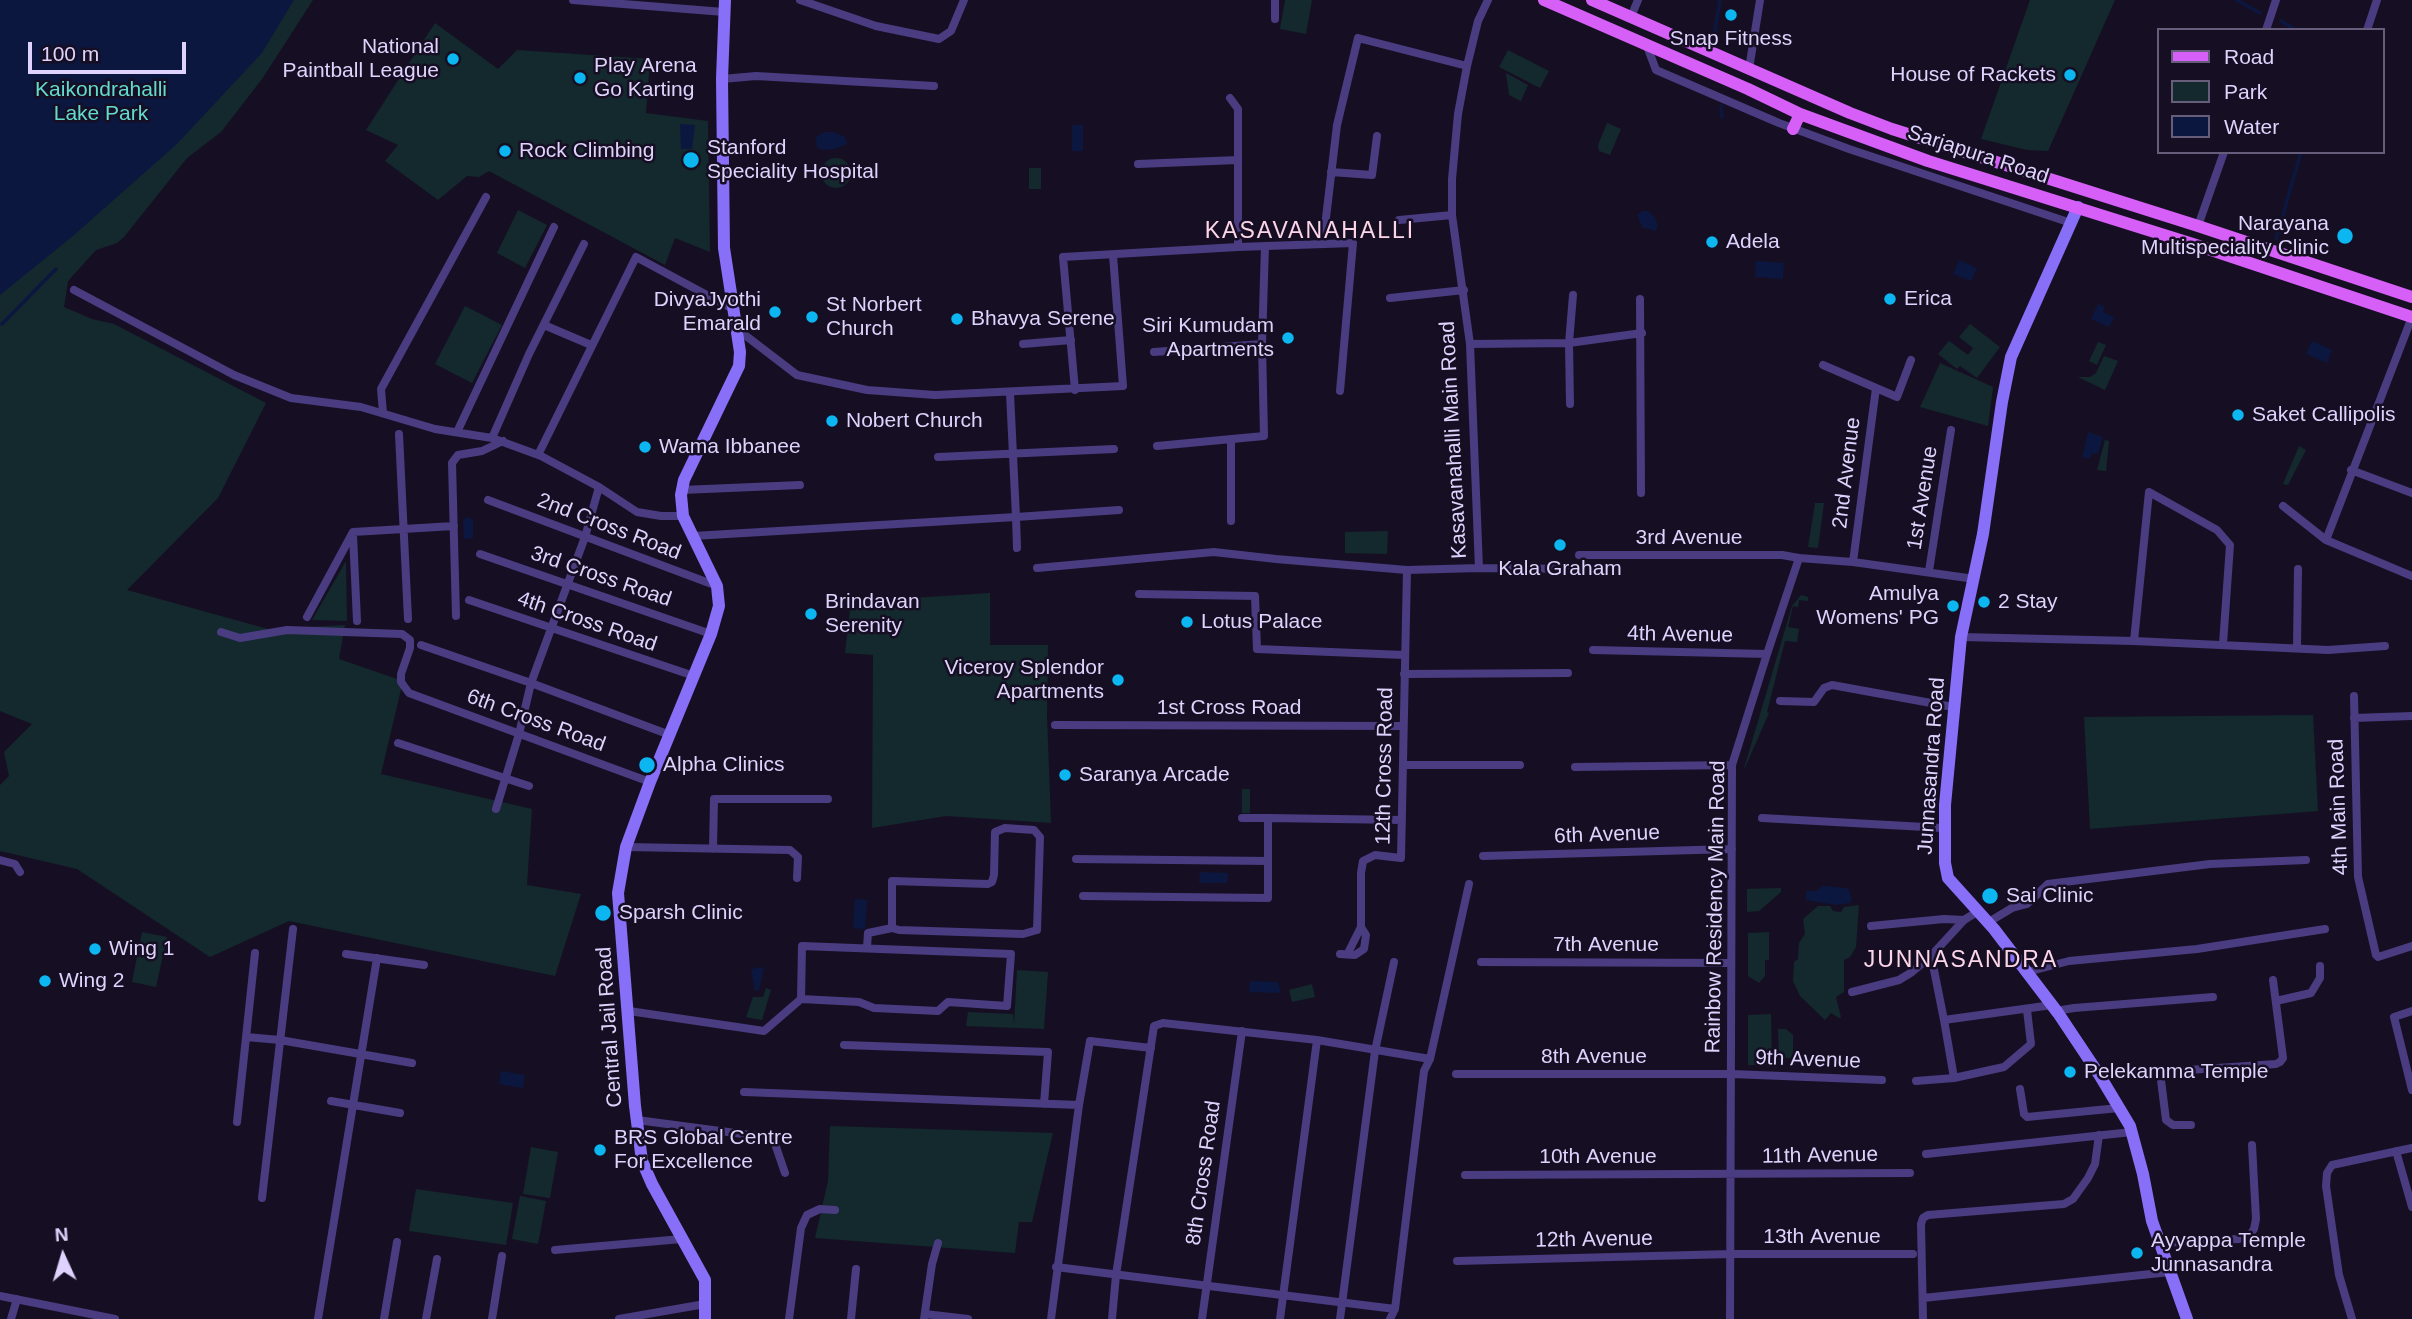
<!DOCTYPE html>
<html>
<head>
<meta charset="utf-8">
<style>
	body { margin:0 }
	#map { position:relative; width:2412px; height:1319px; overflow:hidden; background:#160f23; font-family:Helvetica,sans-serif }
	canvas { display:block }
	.legend { position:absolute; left:2157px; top:28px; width:228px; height:126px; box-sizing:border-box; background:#160f23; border:2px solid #665d7a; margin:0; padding:9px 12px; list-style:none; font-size:21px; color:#dfd3fd }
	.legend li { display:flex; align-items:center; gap:14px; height:35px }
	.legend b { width:35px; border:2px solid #665d7a }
	.north { position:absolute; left:28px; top:1221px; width:70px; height:70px; -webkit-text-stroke:5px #160f23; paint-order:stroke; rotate:356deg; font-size:19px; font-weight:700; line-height:28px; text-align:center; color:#dfd3fd }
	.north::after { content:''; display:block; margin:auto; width:24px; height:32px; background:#dfd3fd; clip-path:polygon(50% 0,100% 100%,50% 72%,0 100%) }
	.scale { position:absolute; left:28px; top:42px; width:158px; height:32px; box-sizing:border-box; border:4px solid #dfd3fd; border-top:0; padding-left:9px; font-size:21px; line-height:24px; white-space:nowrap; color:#dfd3fd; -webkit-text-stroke:5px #160f23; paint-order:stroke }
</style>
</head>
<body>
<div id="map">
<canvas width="2412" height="1319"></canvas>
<ul class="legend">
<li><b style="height:9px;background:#d660f7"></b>Road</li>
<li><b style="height:19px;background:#13292d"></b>Park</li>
<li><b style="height:19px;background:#0c173f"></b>Water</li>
</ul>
<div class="north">N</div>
<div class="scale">100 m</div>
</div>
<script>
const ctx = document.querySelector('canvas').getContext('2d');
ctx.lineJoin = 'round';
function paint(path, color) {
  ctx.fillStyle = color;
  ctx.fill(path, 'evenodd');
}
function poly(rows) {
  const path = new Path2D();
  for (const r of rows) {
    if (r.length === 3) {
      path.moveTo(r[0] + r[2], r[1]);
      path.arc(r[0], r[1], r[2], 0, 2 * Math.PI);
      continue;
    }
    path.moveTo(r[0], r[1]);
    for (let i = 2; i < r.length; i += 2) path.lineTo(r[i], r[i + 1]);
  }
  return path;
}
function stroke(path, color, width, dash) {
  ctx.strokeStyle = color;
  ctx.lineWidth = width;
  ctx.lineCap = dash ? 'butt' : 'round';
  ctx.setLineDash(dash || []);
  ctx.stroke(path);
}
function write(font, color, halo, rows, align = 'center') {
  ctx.font = font + ' Helvetica,sans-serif';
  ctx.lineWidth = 5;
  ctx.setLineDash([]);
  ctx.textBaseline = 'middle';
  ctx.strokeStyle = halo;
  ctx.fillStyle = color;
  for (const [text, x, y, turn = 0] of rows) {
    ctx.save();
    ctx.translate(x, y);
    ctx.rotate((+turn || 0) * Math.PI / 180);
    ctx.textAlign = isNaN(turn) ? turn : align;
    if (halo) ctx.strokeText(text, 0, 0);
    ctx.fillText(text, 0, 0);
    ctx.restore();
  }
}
const green = poly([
	[0,0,313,0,262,79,221,132,187,158,124,237,117,243,96,250,68,281,64,307,92,319,114,324,266,403,218,498,127,590,268,629,345,625,339,659,403,681,381,774,532,809,527,885,581,894,555,976,289,921,210,957,77,869,0,851,0,785,9,776,4,752,32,724,0,711],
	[1285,0,1312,0,1306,34,1280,29],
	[2030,0,2115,0,2048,151,2027,150,1981,139],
	[435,23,498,69,517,50,650,59,646,113,708,121,710,252,675,238,665,265,489,171,479,177,467,176,438,200,385,161,398,145,366,130],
	[1508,50,1549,71,1540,88,1499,67],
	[1506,73,1528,85,1521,101,1509,95],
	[1607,123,1621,129,1610,155,1599,151,1598,145],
	[836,173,15],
	[1029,168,1041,168,1041,189,1029,189],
	[518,210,547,225,525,268,497,253],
	[465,306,502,325,472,383,435,364],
	[1970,324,2000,347,1977,378,1960,366,1957,369,1938,354,1949,341,1968,355,1973,348,1959,337],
	[2098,342,2106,345,2097,365,2089,361],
	[2104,356,2118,361,2105,390,2078,377,2090,377,2096,373],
	[1940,363,1993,387,1988,426,1920,407],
	[2105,440,2109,441,2106,471,2097,470],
	[2299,446,2306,450,2288,485,2283,484],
	[1815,503,1824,503,1818,548,1808,547],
	[1388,531,1387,554,1345,553,1345,532],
	[346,561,347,621,312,620],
	[990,593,990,645,1048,645,1047,716,1051,823,946,816,872,828,873,655,845,653,851,602],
	[1801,595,1808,597,1808,601,1799,600,1798,607,1793,606,1788,627,1799,629,1797,642,1785,641,1767,712,1769,713,1743,772,1792,606],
	[2313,715,2318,811,2090,829,2084,717],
	[1242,789,1250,789,1250,813,1242,813],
	[1781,888,1781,892,1759,911,1747,912,1747,889],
	[1859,905,1856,947,1850,957,1844,960,1844,992,1836,997,1841,1017,1839,1018,1831,1013,1825,1020,1800,996,1793,981,1794,962,1798,959,1799,943,1805,934,1803,919,1818,906,1830,906,1833,911,1841,912,1844,907],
	[142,932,167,937,156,987,132,982],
	[1769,932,1769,960,1765,960,1765,976,1759,983,1748,976,1748,933],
	[1017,970,1048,972,1044,1029,966,1026,968,1012,1013,1014,1014,1024],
	[1312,984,1315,997,1292,1002,1289,990],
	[766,988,771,990,762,1020,746,1017,753,997,763,997],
	[1771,1014,1772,1065,1748,1065,1748,1015],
	[1778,1029,1786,1029,1793,1035,1793,1058,1779,1058],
	[830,1126,1053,1133,1032,1222,1019,1222,1015,1253,815,1238,828,1181],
	[531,1147,558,1152,550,1198,523,1194],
	[416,1189,513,1203,506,1245,409,1231],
	[520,1196,546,1201,538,1244,512,1239]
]);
const water = poly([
	[0,0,294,0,262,53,177,144,73,236,0,295],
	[680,124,695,125,692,149,681,149],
	[1072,125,1083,125,1083,151,1072,151],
	[824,132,834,132,845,137,847,144,835,149,822,150,817,147,816,137],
	[1642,211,1648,211,1654,217,1658,225,1656,231,1642,227,1637,215],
	[1959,260,1977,268,1971,281,1953,274],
	[1756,261,1784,263,1783,279,1755,277],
	[2098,304,2105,307,2103,312,2114,317,2109,327,2091,319],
	[2312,341,2332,350,2327,363,2306,354],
	[2088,432,2103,437,2098,454,2092,453,2090,459,2082,457],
	[467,517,473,519,473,538,464,539,463,521],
	[1200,872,1228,873,1227,883,1199,883],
	[1823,886,1848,888,1852,898,1850,903,1836,905,1806,900,1806,891,1816,891],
	[855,899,867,900,865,929,853,928],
	[764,967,759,990,755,991,751,969],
	[1250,981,1278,982,1281,993,1249,992],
	[501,1071,525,1075,523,1088,499,1084]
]);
const stream = poly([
	[2237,0,2260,13],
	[2281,21,2296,30],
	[1713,43,1720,0],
	[1721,106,1722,117],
	[2276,239,2301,152],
	[2,324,56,269]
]);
const street = poly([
	[573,0,724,12],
	[800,0,876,26,939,39,951,31,964,0],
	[1275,0,1275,19],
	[1631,17,1638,0],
	[2266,30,2276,0],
	[2367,30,2377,0],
	[1647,46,1656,70,1779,123,1849,149,2071,223],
	[1749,69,1760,0],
	[722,79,756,76,934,86],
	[1230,98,1238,109,1238,247],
	[1138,164,1238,160],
	[1331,172,1372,175,1377,136],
	[1399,220,1452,215],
	[2198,226,2224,152],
	[1323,243,1337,125,1358,38,1467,66],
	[74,290,234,375,291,398,361,407,435,429,492,438,541,456,599,487,637,512,661,516,683,516],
	[1390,298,1464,290],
	[1640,299,1641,493],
	[544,325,591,345],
	[737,329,797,375,867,390,935,395,1123,386,1113,255],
	[1023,344,1071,340],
	[1470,344,1569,343,1642,333],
	[1154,352,1262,344],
	[1823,365,1897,397,1911,360],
	[1075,390,1063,257,1238,247,1353,243,1340,391],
	[1570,404,1569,343,1573,295],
	[383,413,381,389,486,197],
	[457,432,554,227],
	[399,434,408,619],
	[492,438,529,354,584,244],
	[1231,439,1231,521],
	[1157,446,1264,436,1262,344,1265,246],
	[538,455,636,257,733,309],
	[938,457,1114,449],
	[2351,470,2412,493],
	[682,490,800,485],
	[488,500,717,586],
	[2283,506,2326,540,2412,576],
	[353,535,357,621],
	[693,536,1016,517,1010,393],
	[2326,540,2412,317],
	[1017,548,1016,517,1119,510],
	[480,554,711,634],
	[1579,555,1782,555,1799,558],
	[1853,562,1876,388],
	[1037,568,1214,552,1276,559,1407,570,1479,568,1470,344,1452,215,1452,179,1458,114,1467,66,1478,21,1488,0],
	[1479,568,1577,569],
	[1929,571,1951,430],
	[1139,594,1255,596,1257,649,1404,655],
	[469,600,694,676],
	[456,616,452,463,458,455,482,451,503,441],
	[307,617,353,532,454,526],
	[221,632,240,638,287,630,402,634,410,640,410,648,401,674,401,682,409,693,650,782],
	[1961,637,2134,641,2328,650,2385,646],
	[2134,641,2149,492,2217,530,2230,545,2223,644],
	[421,645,531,683,670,735],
	[2297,648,2298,569],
	[1593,650,1767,654],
	[1404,674,1568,673],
	[2354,696,2358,877,2376,955,2378,957,2412,946],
	[1780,701,1814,702,1824,688,1832,685,1953,707],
	[2354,718,2412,716],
	[1055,725,1403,726],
	[398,743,529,786],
	[1403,765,1520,765],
	[1575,767,1732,765],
	[496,809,519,734,531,683,585,537,599,487],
	[1242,818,1268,818],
	[1762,818,1943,828],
	[1005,828,1034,830,1040,837,1037,930,1023,934,899,930,892,928,892,881,988,884,992,882,994,875,995,832,1005,828],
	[626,847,790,850,798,857,797,878],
	[713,849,714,799,828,799],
	[1483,856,1732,849],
	[1076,859,1268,861,1268,818,1402,820],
	[0,860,15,864,20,872],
	[1083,896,1268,898,1268,861],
	[1987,923,2012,908,2027,904,2048,884,2210,864,2306,860],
	[1871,926,1944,919,1964,920],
	[867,947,868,933,892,928],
	[1348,953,1361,927,1361,873,1363,861,1375,855,1401,858,1407,570],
	[346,954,424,965],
	[1340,954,1355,955,1364,949,1366,935,1361,927],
	[1930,957,1934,970,1944,1020],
	[1481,962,1731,963],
	[2027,972,2069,961,2197,949,2325,929],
	[1852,992,1899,980,1912,972,1930,957,1964,920,1977,912],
	[2276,1001,2311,993,2320,978,2320,966],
	[629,1011,764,1031,801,999,859,1002,874,1008,938,1011,948,1002,1007,1006,1011,954,802,946,801,999],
	[2056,1011,2074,1008,2213,997],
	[2412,1011,2394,1017,2412,1090],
	[246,1037,280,1040,412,1063],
	[844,1045,1048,1052,1044,1104],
	[2160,1072,2166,1120,2173,1125,2191,1125],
	[1456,1074,1732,1074,1882,1080],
	[2100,1076,2276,1064,2280,1062,2283,1058,2273,980],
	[1954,1078,1944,1020,2052,1005],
	[1916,1081,1954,1078,2004,1067,2031,1044,2027,1010],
	[2020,1089,2024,1114,2027,1117,2119,1108],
	[744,1092,1079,1105,1090,1041,1151,1048],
	[331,1101,400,1113],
	[637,1120,773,1138,785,1173],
	[237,1122,255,953],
	[2396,1151,2412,1207],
	[1926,1154,2132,1132],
	[1465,1175,1910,1173],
	[262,1198,293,929],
	[2159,1243,2239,1239,2249,1236,2254,1229,2256,1219,2252,1145],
	[555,1250,682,1239],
	[1457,1261,1731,1254,1913,1254],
	[1056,1267,1395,1309],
	[0,1296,115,1319],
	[1923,1298,2170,1272],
	[925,1314,968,1319],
	[11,1319,17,1299],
	[318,1319,377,958],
	[384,1319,397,1242],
	[426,1319,437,1259],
	[492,1319,502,1256],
	[619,1319,705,1304],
	[789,1319,801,1228,807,1215,820,1209,835,1210],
	[851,1319,856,1269],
	[924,1319,932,1264,938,1243],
	[1051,1319,1079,1105],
	[1112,1319,1116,1275,1154,1026,1163,1023,1317,1040,1430,1059],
	[1202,1319,1242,1031],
	[1280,1319,1317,1040],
	[1340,1319,1375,1051,1394,962],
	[1390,1319,1395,1309,1424,1071,1430,1059,1469,884],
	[1730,1319,1732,765,1767,654,1799,558,1853,562,1975,579],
	[1923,1319,1921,1224,1923,1218,1928,1215,2064,1204,2073,1199,2088,1178,2095,1164,2099,1135],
	[2352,1319,2339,1275,2326,1186,2327,1173,2332,1165,2412,1148]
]);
const secondary = poly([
	[2078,207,2011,357,2002,402,1983,534,1961,637,1945,805,1945,863,1948,878,1994,929,2058,1013,2100,1076,2130,1126,2143,1174,2152,1221,2187,1319],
	[705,1319,705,1280,652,1184,642,1161,635,1106,618,893,626,847,650,782,711,634,719,606,717,586,683,516,681,495,684,480,739,366,740,352,724,248,722,79,725,0]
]);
const primary = poly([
	[1544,0,1748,89,1800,114,1928,161,2196,245,2412,317],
	[1592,0,1850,113,1892,129,2198,226,2412,297],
	[1793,129,1800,114]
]);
const markers = [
	[1731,15,7,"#0bb6f1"],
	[453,59,7,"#0bb6f1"],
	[2070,75,7,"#0bb6f1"],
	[580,78,7,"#0bb6f1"],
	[505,151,7,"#0bb6f1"],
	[691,160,9,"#0bb6f1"],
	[2345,236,9,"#0bb6f1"],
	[1712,242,7,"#0bb6f1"],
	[1890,299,7,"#0bb6f1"],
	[775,312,7,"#0bb6f1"],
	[812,317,7,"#0bb6f1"],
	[957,319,7,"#0bb6f1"],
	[1288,338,7,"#0bb6f1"],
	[2238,415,7,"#0bb6f1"],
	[832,421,7,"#0bb6f1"],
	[645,447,7,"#0bb6f1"],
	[1560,545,7,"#0bb6f1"],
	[1984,602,7,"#0bb6f1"],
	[1953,606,7,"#0bb6f1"],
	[811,614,7,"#0bb6f1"],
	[1187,622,7,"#0bb6f1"],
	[1118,680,7,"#0bb6f1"],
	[647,765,9,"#0bb6f1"],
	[1065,775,7,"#0bb6f1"],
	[1990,896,9,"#0bb6f1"],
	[603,913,9,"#0bb6f1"],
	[95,949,7,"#0bb6f1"],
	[45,981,7,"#0bb6f1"],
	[2070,1072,7,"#0bb6f1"],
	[600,1150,7,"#0bb6f1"],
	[2137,1253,7,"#0bb6f1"]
];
const poiNames = [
	["Snap Fitness",1731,39,"center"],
	["National",439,47,"right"],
	["Paintball League",439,71,"right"],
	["Play Arena",594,66],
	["Go Karting",594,90],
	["House of Rackets",2056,75,"right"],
	["Stanford",707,148],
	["Speciality Hospital",707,172],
	["Rock Climbing",519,151],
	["Narayana",2329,224,"right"],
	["Multispeciality Clinic",2329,248,"right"],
	["Adela",1726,242],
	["Erica",1904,299],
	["DivyaJyothi",761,300,"right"],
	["Emarald",761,324,"right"],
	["St Norbert",826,305],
	["Church",826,329],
	["Bhavya Serene",971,319],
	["Siri Kumudam",1274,326,"right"],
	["Apartments",1274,350,"right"],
	["Saket Callipolis",2252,415],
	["Nobert Church",846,421],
	["Wama Ibbanee",659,447],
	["Kala Graham",1560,569,"center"],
	["Amulya",1939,594,"right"],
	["Womens' PG",1939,618,"right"],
	["Brindavan",825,602],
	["Serenity",825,626],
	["2 Stay",1998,602],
	["Lotus Palace",1201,622],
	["Viceroy Splendor",1104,668,"right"],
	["Apartments",1104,692,"right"],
	["Alpha Clinics",663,765],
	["Saranya Arcade",1079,775],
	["Sai Clinic",2006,896],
	["Sparsh Clinic",619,913],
	["Wing 1",109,949],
	["Wing 2",59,981],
	["Pelekamma Temple",2084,1072],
	["BRS Global Centre",614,1138],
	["For Excellence",614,1162],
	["Ayyappa Temple",2151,1241],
	["Junnasandra",2151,1265]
];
const parkNames = [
	["Kaikondrahalli",101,90],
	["Lake Park",101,114]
];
const streetNames = [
	["Sarjapura Road",1978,155,18],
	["Kasavanahalli Main Road",1454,440,-93],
	["2nd Avenue",1847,473,-83],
	["1st Avenue",1923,498,-81],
	["2nd Cross Road",609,527,21],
	["3rd Avenue",1689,538],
	["3rd Cross Road",601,577,19],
	["4th Cross Road",587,622,19],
	["4th Avenue",1680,635,1],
	["1st Cross Road",1229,708],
	["6th Cross Road",536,721,20],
	["12th Cross Road",1385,766,-89],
	["Junnasandra Road",1932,766,-86],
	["4th Main Road",2339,807,-92],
	["6th Avenue",1607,835,-2],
	["Rainbow Residency Main Road",1716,907,-89],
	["7th Avenue",1606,945],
	["Central Jail Road",610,1027,-94],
	["8th Avenue",1594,1057],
	["9th Avenue",1808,1060,2],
	["11th Avenue",1820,1156,-1],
	["10th Avenue",1598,1157],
	["8th Cross Road",1204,1173,-82],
	["13th Avenue",1822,1237],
	["12th Avenue",1594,1240,-1]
];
const neighbourhoodNames = [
	["KASAVANAHALLI",1310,232],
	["JUNNASANDRA",1961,961]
];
paint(green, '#13292d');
paint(water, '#0c173f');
stroke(stream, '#0c173f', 3.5);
stroke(street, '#4a3c80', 8);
stroke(secondary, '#886ff8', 12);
stroke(primary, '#d660f7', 12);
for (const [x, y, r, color] of markers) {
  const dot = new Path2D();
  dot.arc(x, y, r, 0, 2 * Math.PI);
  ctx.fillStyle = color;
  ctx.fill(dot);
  stroke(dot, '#160f23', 2.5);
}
write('21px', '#dfd3fd', '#160f23', poiNames, 'left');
write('21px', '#63dace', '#160f23', parkNames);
write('21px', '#dfd3fd', '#160f23', streetNames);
ctx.letterSpacing = '2px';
write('23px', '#fdd5e8', '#160f23', neighbourhoodNames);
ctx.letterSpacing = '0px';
</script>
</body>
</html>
